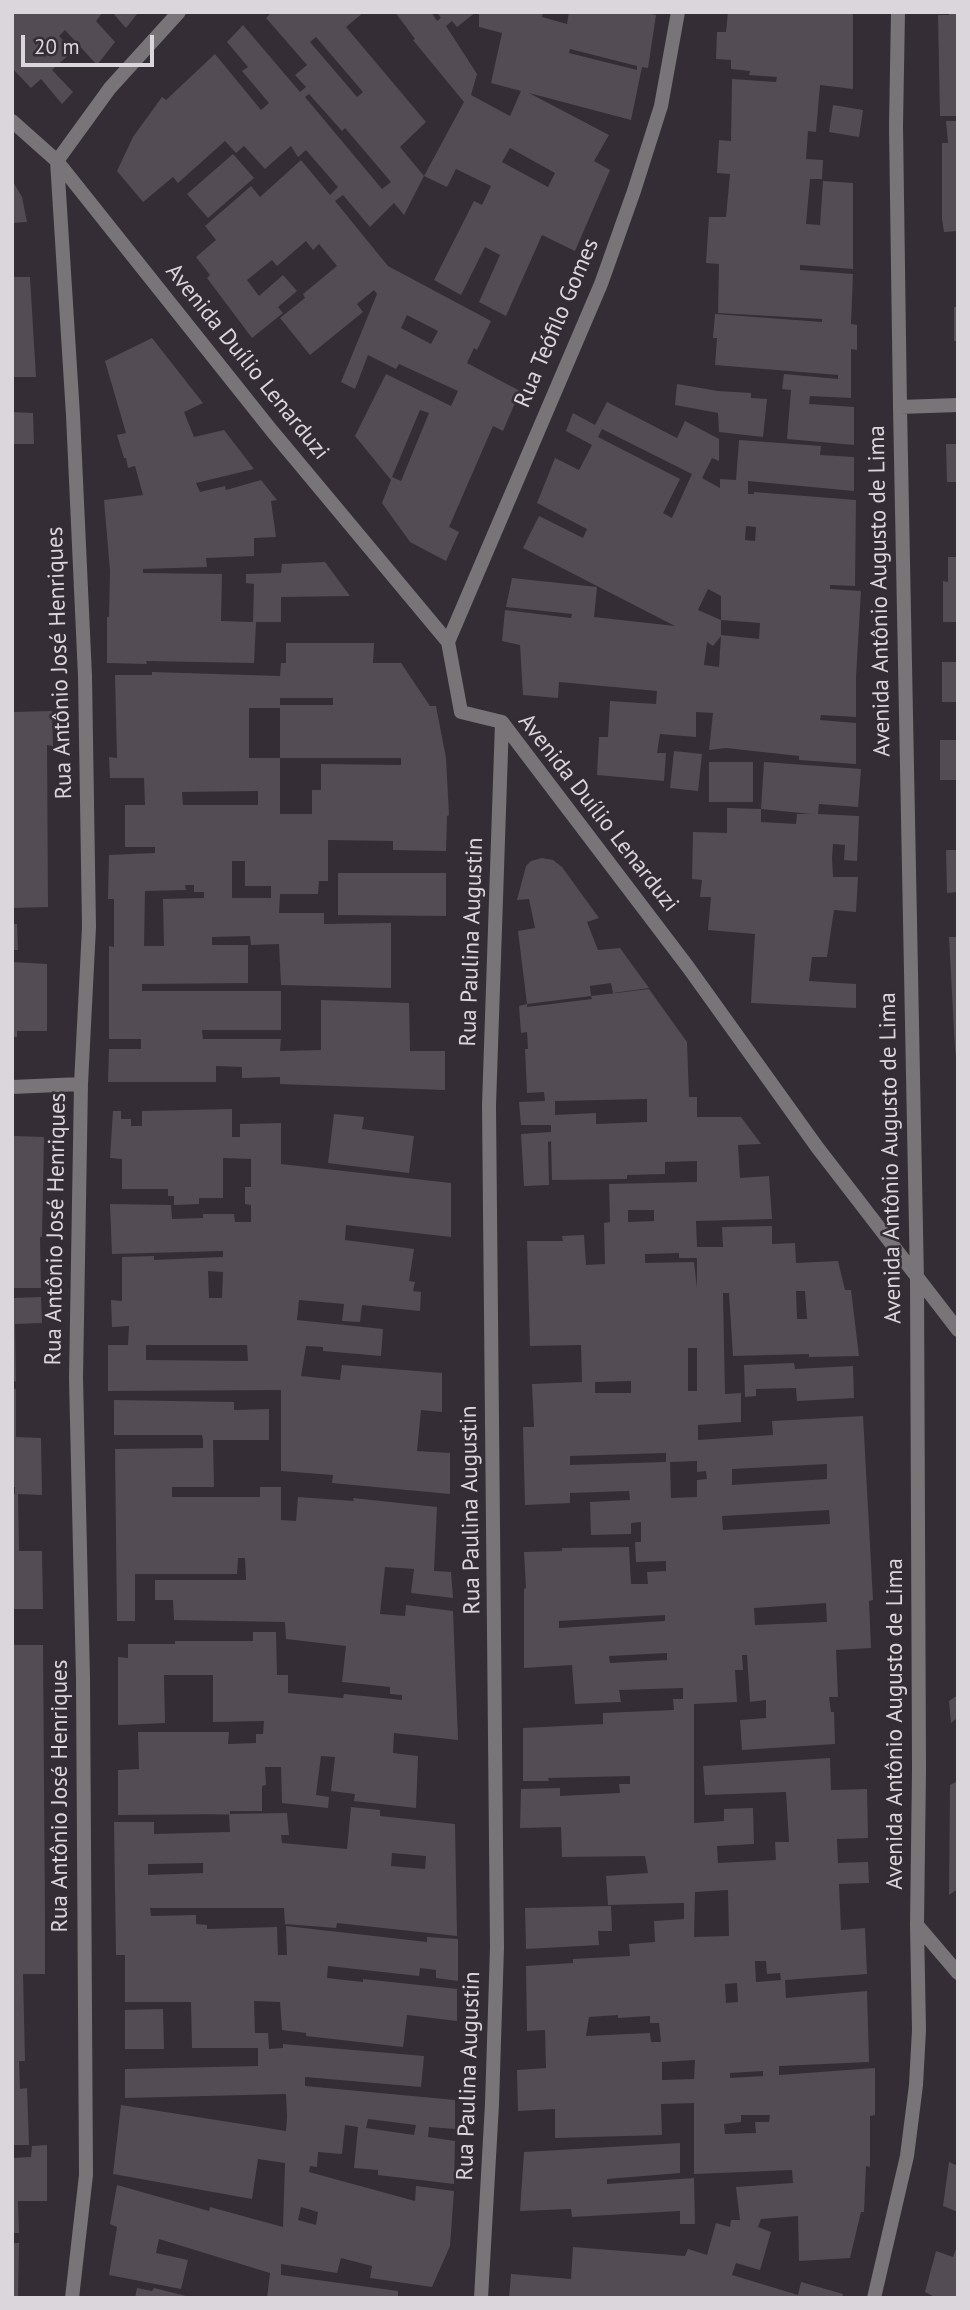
<!DOCTYPE html>
<html>
<head>
<meta charset="utf-8">
<style>
	body { margin:0 }
	#map { position:relative; width:970px; height:2310px; overflow:hidden; background:#342d35; font-family:"PT Sans",sans-serif }
	canvas { display:block }
	.frame { position:absolute; inset:0; border:14px solid #dbd6db; pointer-events:none }
	.scale { position:absolute; left:21px; top:35px; width:133px; height:32px; box-sizing:border-box; border:4px solid #dbd6db; border-top:0; padding-left:9px; font-size:21px; line-height:24px; white-space:nowrap; color:#dbd6db; -webkit-text-stroke:5px #342d35; paint-order:stroke }
</style>
</head>
<body>
<div id="map">
<canvas width="970" height="2310"></canvas>
<div class="frame"></div>
<div class="scale">20 m</div>
</div>
<script>
const ctx = document.querySelector('canvas').getContext('2d');
ctx.lineJoin = 'round';
function paint(path, color) {
  ctx.fillStyle = color;
  ctx.fill(path, 'evenodd');
}
function poly(rows) {
  const path = new Path2D();
  for (const r of rows) {
    path.moveTo(r[0], r[1]);
    for (let i = 2; i < r.length; i += 2) path.lineTo(r[i], r[i + 1]);
  }
  return path;
}
function stroke(path, color, width, dash) {
  ctx.strokeStyle = color;
  ctx.lineWidth = width;
  ctx.lineCap = dash ? 'butt' : 'round';
  ctx.setLineDash(dash || []);
  ctx.stroke(path);
}
function write(font, color, halo, rows, align = 'center') {
  ctx.font = font + ' "PT Sans",sans-serif';
  ctx.lineWidth = 5;
  ctx.setLineDash([]);
  ctx.textBaseline = 'middle';
  ctx.strokeStyle = halo;
  ctx.fillStyle = color;
  for (const [text, x, y, turn = 0] of rows) {
    ctx.save();
    ctx.translate(x, y);
    ctx.rotate((+turn || 0) * Math.PI / 180);
    ctx.textAlign = isNaN(turn) ? turn : align;
    if (halo) ctx.strokeText(text, 0, 0);
    ctx.fillText(text, 0, 0);
    ctx.restore();
  }
}
const building = poly([
	[12,12,103,12,96,21,115,42,97,65,65,30,59,36,73,51,52,70,73,92,62,104,41,79,31,88,12,68],
	[112,12,136,12,137,14,126,28],
	[272,12,364,12,346,27,426,122,400,147,424,176,464,102,413,40,415,39,395,12,431,12,437,21,441,18,437,12,476,12,457,27,452,21,446,26,477,74,471,95,510,116,521,91,491,83,502,33,479,27,479,12,543,12,542,17,567,24,569,12,652,12,651,14,656,15,648,68,642,67,631,120,529,93,609,135,594,161,610,170,575,251,542,235,506,316,479,302,500,255,485,247,461,295,434,280,474,201,482,205,491,186,456,169,447,187,424,176,404,215,394,203,370,227,343,195,335,201,388,266,491,321,477,350,474,348,467,363,520,391,503,431,493,426,449,527,459,532,446,561,410,542,382,503,391,480,355,436,386,374,451,406,458,391,399,364,396,369,368,355,355,389,341,382,377,294,374,290,357,304,363,312,310,355,280,318,305,298,303,294,337,266,319,244,313,250,306,241,277,266,272,260,247,280,259,296,283,275,297,291,278,307,283,313,252,338,207,278,210,275,196,257,216,240,205,226,251,186,260,197,301,160,330,195,338,187,306,150,298,157,291,146,265,169,244,146,236,153,225,141,178,183,173,177,143,202,117,171,133,137,162,97,166,100,215,54,261,110,269,103,242,71,248,67,227,42,243,25,300,92,306,87,295,75,307,65,266,18],
	[316,37,363,92,357,97,310,42],
	[570,49,637,66,637,70,569,53],
	[309,94,342,131,345,128,391,182,382,189,305,97],
	[510,148,555,173,548,187,502,162],
	[407,315,438,331,431,344,401,328],
	[420,410,429,413,401,481,392,477],
	[728,12,853,12,853,89,820,85,816,132,808,131,806,159,823,160,822,179,810,179,806,224,820,225,823,181,853,183,853,269,800,265,800,270,853,274,851,324,857,325,857,350,851,349,851,398,810,396,809,404,854,407,854,445,787,439,791,390,782,389,784,374,838,379,838,375,715,365,717,338,713,338,715,314,822,322,822,319,718,313,719,264,706,263,709,217,726,217,730,174,717,173,719,140,731,141,732,79,776,82,777,77,749,75,750,71,731,69,731,60,716,59,717,32,726,32],
	[949,12,958,12,958,116,940,116,938,15,949,15],
	[833,105,863,110,859,137,829,132],
	[946,121,958,121,958,231,944,232,942,219,942,143,948,143],
	[233,154,254,178,208,218,187,194],
	[12,180,22,197,27,222,12,223],
	[12,277,30,277,36,377,12,377],
	[954,307,958,307,958,341,954,341],
	[152,338,203,403,184,412,194,437,224,430,254,469,196,483,200,492,225,486,226,490,261,480,277,500,271,501,276,537,254,538,254,556,206,558,207,567,143,569,143,573,222,574,221,621,253,622,254,584,246,583,246,574,281,573,282,564,325,562,350,596,281,597,281,622,256,622,254,663,146,661,147,664,107,663,107,617,109,617,110,571,104,500,143,495,135,466,128,468,126,458,124,458,117,435,126,433,105,361],
	[677,384,718,391,751,393,751,398,767,399,763,437,719,432,718,413,675,405],
	[607,402,677,438,685,421,719,439,719,461,712,458,702,478,720,488,720,479,736,480,739,440,821,446,820,455,854,457,854,491,748,481,748,494,754,494,754,492,856,500,855,586,830,585,830,589,861,591,856,677,856,717,821,715,820,720,856,723,856,764,799,760,799,756,726,748,709,750,713,713,696,712,696,737,660,734,657,753,666,753,664,781,597,775,599,737,608,737,610,701,656,704,657,691,559,682,558,698,523,695,520,645,502,641,505,610,571,618,572,614,506,607,512,578,597,587,594,617,675,626,523,548,539,516,583,538,587,529,537,503,555,458,579,470,592,445,566,431,573,413,595,425],
	[602,429,692,474,672,518,663,513,680,479,598,437],
	[746,526,756,527,755,541,745,540],
	[708,589,721,596,721,620,760,623,759,639,721,635,721,620,698,610],
	[721,636,719,667,704,665,707,642,713,646],
	[12,412,33,413,34,444,12,444],
	[946,444,958,444,958,482,947,482],
	[948,557,958,557,958,622,943,622,943,581,948,582],
	[286,643,374,643,373,663,401,663,430,706,436,706,446,758,449,815,447,816,446,851,393,850,393,841,328,840,328,881,319,881,318,894,280,894,279,913,324,913,324,924,391,923,391,988,281,985,279,944,251,945,250,936,212,937,212,945,248,945,248,983,142,984,142,991,281,991,281,1030,202,1030,203,1039,281,1039,280,1051,321,1050,321,1000,409,1003,410,1051,445,1051,445,1090,280,1084,280,1077,242,1078,242,1067,216,1066,216,1082,108,1082,109,1049,141,1049,141,1039,109,1039,109,946,114,947,114,899,108,899,109,855,155,853,155,847,125,847,125,805,145,805,144,778,110,778,109,757,117,758,115,675,152,675,152,672,280,676,281,663,286,663],
	[280,698,333,698,333,705,280,705],
	[249,708,280,708,280,758,401,758,401,765,321,764,321,790,312,790,312,814,280,814,280,758,249,758],
	[258,791,258,805,183,805,182,792],
	[232,861,245,861,245,886,271,886,271,898,232,898],
	[185,885,194,885,194,892,204,892,204,898,163,899,164,946,144,946,145,891,186,890],
	[942,662,958,662,958,702,942,702],
	[52,711,53,746,47,745,48,907,12,908,12,712],
	[940,740,958,740,958,780,940,780],
	[674,751,702,754,698,791,670,788],
	[709,762,753,762,753,802,709,802],
	[764,762,861,769,858,807,819,804,818,814,859,816,857,861,844,860,845,845,833,844,832,858,833,877,858,877,856,912,834,910,827,957,812,957,809,981,856,984,856,1008,751,1003,755,934,708,930,711,897,700,897,702,880,692,879,693,832,727,833,727,808,761,809,761,822,796,824,797,814,811,814,761,809],
	[946,850,958,850,958,892,947,893],
	[542,858,553,860,562,867,599,918,587,922,598,950,620,948,649,988,613,993,611,983,590,986,591,996,527,1004,518,931,535,928,529,899,517,900,526,866,531,861],
	[338,873,446,873,446,916,338,915],
	[12,924,17,924,18,950,12,950],
	[949,937,958,937,956,1056,955,1049],
	[12,962,47,964,47,1031,17,1031,17,1037,12,1037],
	[649,989,687,1042,689,1097,697,1097,697,1117,741,1117,761,1144,738,1145,740,1178,769,1176,772,1219,696,1221,697,1247,723,1247,722,1227,772,1226,772,1244,795,1243,796,1263,838,1261,845,1290,851,1290,859,1356,809,1357,809,1354,733,1356,729,1293,723,1293,725,1394,741,1393,741,1422,698,1425,698,1440,773,1435,772,1421,863,1416,873,1600,869,1601,871,1648,836,1650,838,1697,829,1697,831,1712,834,1712,835,1744,742,1750,740,1720,766,1718,766,1700,750,1702,747,1655,742,1655,743,1670,735,1670,737,1702,694,1704,694,1823,724,1821,724,1809,753,1808,754,1844,717,1846,718,1863,776,1860,775,1842,789,1842,786,1792,705,1795,703,1766,830,1758,831,1790,867,1789,868,1838,837,1839,838,1863,868,1862,869,1883,839,1884,841,1930,865,1928,867,1974,785,1980,786,1998,867,1991,869,2062,779,2066,779,2075,875,2068,875,2115,870,2116,870,2167,866,2166,864,2212,861,2212,850,2258,799,2261,798,2216,761,2219,758,2227,771,2232,760,2270,736,2263,732,2275,798,2295,801,2282,843,2294,842,2298,509,2298,511,2274,571,2279,573,2247,685,2256,688,2249,707,2255,716,2223,730,2227,731,2220,740,2220,736,2187,793,2183,792,2170,694,2174,694,2103,661,2104,662,2135,555,2138,555,2109,518,2111,517,2070,546,2068,545,2030,527,2031,526,1966,573,1963,573,1959,630,1956,629,1944,655,1942,654,1921,684,1919,684,1903,608,1905,606,1876,648,1873,645,1856,562,1857,561,1827,520,1828,521,1789,560,1788,560,1796,620,1793,619,1784,630,1784,630,1776,548,1778,549,1781,523,1781,523,1728,603,1724,603,1713,674,1710,673,1699,683,1699,683,1688,619,1690,621,1702,575,1704,572,1665,524,1668,524,1589,526,1588,524,1552,562,1551,562,1548,629,1547,631,1584,648,1584,647,1572,666,1571,666,1561,636,1562,635,1542,641,1542,641,1522,631,1523,631,1534,591,1535,590,1502,630,1500,629,1491,570,1493,570,1503,525,1505,523,1427,534,1427,532,1384,582,1382,581,1345,530,1346,527,1241,563,1241,562,1236,584,1235,586,1265,605,1264,604,1223,610,1222,609,1184,697,1182,697,1161,665,1162,665,1174,627,1175,627,1179,552,1180,551,1141,548,1142,549,1185,524,1186,521,1134,551,1132,551,1125,521,1125,519,1102,545,1101,544,1092,527,1093,525,1049,528,1049,527,1032,521,1033,519,1006,527,1004,527,1007,592,999,591,996],
	[647,1099,647,1122,596,1124,596,1113,555,1115,555,1101],
	[628,1210,654,1210,654,1221,628,1222],
	[679,1253,679,1258,697,1258,697,1288,694,1262,645,1263,645,1254],
	[796,1291,805,1291,807,1319,797,1319],
	[688,1348,697,1348,697,1391,688,1391],
	[631,1381,631,1393,595,1393,595,1382],
	[666,1453,666,1462,570,1465,570,1456],
	[697,1461,697,1472,706,1471,707,1479,697,1480,697,1497,671,1498,670,1462],
	[827,1464,827,1479,732,1485,732,1469],
	[829,1510,830,1524,723,1530,722,1516],
	[826,1603,827,1622,755,1625,754,1608],
	[665,1615,665,1621,559,1628,559,1621],
	[667,1653,667,1660,610,1663,609,1656],
	[728,1890,729,1936,694,1937,695,1892],
	[755,1961,766,1961,767,1974,780,1973,781,1980,756,1982],
	[737,1983,738,2002,726,2003,725,1984],
	[618,2015,618,2018,650,2016,650,2023,659,2023,661,2042,651,2042,650,2033,586,2036,589,2017],
	[695,2060,694,2079,662,2080,662,2062],
	[763,2071,763,2076,730,2078,730,2073],
	[741,2115,770,2115,769,2122,755,2122,756,2133,725,2134,724,2124,741,2122],
	[232,1109,232,1137,240,1137,240,1124,281,1123,281,1164,451,1183,451,1237,346,1225,345,1240,414,1249,409,1281,415,1282,413,1291,421,1292,420,1311,362,1305,360,1322,342,1321,344,1304,299,1300,297,1320,383,1329,381,1356,323,1351,323,1347,306,1346,301,1376,340,1380,342,1365,442,1373,442,1412,421,1410,417,1451,450,1453,450,1494,332,1483,333,1475,281,1471,281,1390,108,1391,108,1345,128,1345,129,1326,112,1327,111,1300,122,1301,122,1257,154,1256,154,1260,223,1257,223,1251,112,1254,110,1204,171,1205,172,1219,203,1218,203,1214,234,1214,235,1222,251,1222,251,1205,245,1204,245,1187,251,1187,251,1159,223,1158,223,1198,199,1198,199,1204,174,1205,174,1196,168,1196,168,1189,122,1189,122,1159,110,1158,113,1111,121,1111,121,1119,131,1119,131,1126,142,1126,142,1111],
	[208,1271,223,1272,222,1298,209,1298],
	[146,1345,247,1345,248,1361,146,1360],
	[334,1114,364,1117,362,1129,414,1136,409,1173,328,1163],
	[12,1136,44,1137,42,1237,40,1237,41,1288,12,1288],
	[41,1297,42,1323,15,1324,16,1381,12,1382,12,1298],
	[794,1363,795,1369,853,1366,854,1398,797,1401,796,1388,756,1389,756,1396,745,1397,744,1365],
	[12,1389,16,1389,16,1437,41,1438,42,1495,18,1494,19,1551,42,1551,43,1609,12,1609,12,1494,15,1494,15,1487,12,1487],
	[114,1400,234,1402,234,1410,269,1409,269,1440,213,1440,214,1487,172,1487,172,1497,260,1497,260,1487,281,1487,281,1520,296,1521,298,1497,354,1501,353,1498,437,1507,434,1571,451,1572,453,1598,411,1593,414,1569,385,1567,380,1614,405,1616,406,1605,453,1611,458,1740,394,1733,393,1753,418,1756,416,1808,354,1801,355,1794,331,1791,335,1757,321,1756,316,1795,329,1797,328,1808,282,1803,281,1767,265,1767,266,1785,262,1786,262,1811,230,1811,230,1814,118,1815,118,1770,139,1769,138,1732,229,1732,228,1744,256,1743,256,1734,263,1734,264,1721,213,1722,213,1675,164,1675,165,1723,118,1725,118,1657,128,1658,128,1644,175,1644,175,1641,253,1641,253,1632,276,1632,277,1675,288,1675,288,1693,343,1698,344,1694,402,1700,402,1695,390,1694,390,1687,342,1682,346,1646,286,1639,285,1622,174,1620,173,1600,155,1600,155,1580,246,1580,245,1558,238,1558,237,1574,135,1574,135,1621,117,1621,115,1449,203,1448,203,1440,202,1435,114,1435],
	[12,1645,43,1645,45,1917,45,1974,23,1974,25,2061,19,2061,20,2089,27,2088,29,2145,12,2145],
	[958,1695,958,1721,956,1719,951,1723,949,1701],
	[958,1781,958,1889,949,1895,950,1785],
	[351,1807,380,1810,380,1816,455,1824,457,1936,337,1923,336,1928,285,1924,284,1908,150,1908,151,1916,196,1915,196,1924,207,1925,207,1929,277,1927,278,1955,287,1955,286,1926,427,1942,427,1937,458,1939,458,1981,436,1978,436,1970,420,1968,419,1976,328,1966,327,1978,363,1982,363,1979,457,1989,457,2021,407,2015,403,2047,306,2036,306,2033,282,2030,280,2002,254,2001,255,2033,268,2033,269,2049,283,2048,283,2044,424,2056,421,2087,305,2077,305,2086,455,2100,455,2129,429,2127,428,2137,455,2141,454,2184,378,2175,378,2170,354,2168,358,2127,345,2125,342,2154,318,2152,317,2167,310,2166,309,2172,415,2201,416,2186,454,2191,450,2246,432,2287,370,2278,372,2266,341,2258,337,2273,281,2264,281,2275,398,2291,398,2298,267,2298,270,2273,159,2239,156,2253,188,2260,181,2289,109,2275,117,2227,110,2224,117,2185,209,2211,210,2207,283,2227,285,2163,258,2159,252,2199,113,2174,121,2105,286,2131,287,2117,286,2094,125,2098,125,2069,258,2066,258,2048,192,2048,191,2002,125,2002,125,1955,116,1955,114,1822,154,1822,154,1834,230,1832,229,1814,287,1813,289,1835,281,1835,282,1843,347,1849],
	[392,1853,426,1856,425,1869,391,1866],
	[203,1863,203,1873,148,1875,148,1864],
	[368,2119,416,2125,414,2135,366,2128],
	[301,2207,318,2212,316,2225,298,2220],
	[611,1906,612,1931,598,1931,599,1945,526,1949,525,1908],
	[163,2009,164,2049,125,2049,125,2010],
	[680,2143,680,2173,607,2179,607,2184,694,2178,695,2224,680,2224,680,2211,572,2217,571,2209,520,2211,524,2152],
	[47,2145,47,2201,18,2201,19,2233,12,2233,12,2158,31,2157,32,2146],
	[949,2162,958,2166,958,2212,943,2206],
	[12,2243,19,2243,18,2298,12,2298],
	[958,2244,958,2298,937,2298,925,2292,936,2251,953,2257],
	[137,2288,152,2291,154,2288,194,2298,135,2298]
]);
const street = poly([
	[12,121,57,161,272,431,448,642,461,712,502,722,688,967,817,1147,958,1330],
	[57,161,73,415,85,676,89,927,81,1084,76,1378,83,1678,86,2175,72,2298],
	[57,161,110,88,179,12],
	[900,407,958,405],
	[448,642,601,284,634,191,661,106,678,12],
	[12,1087,81,1084],
	[917,1925,958,1973],
	[481,2298,492,2104,497,1947,489,1105,502,722],
	[874,2298,907,2156,916,2085,919,2030,917,1925,919,1770,917,1280,900,407,896,126,898,12]
]);
const streetNames = [
	["Rua Teófilo Gomes",557,323,-67],
	["Avenida Duílio Lenarduzi",247,362,51],
	["Avenida Antônio Augusto de Lima",880,591,-91],
	["Rua Antônio José Henriques",60,663,-92],
	["Avenida Duílio Lenarduzi",598,813,52],
	["Rua Paulina Augustin",472,942,-88],
	["Avenida Antônio Augusto de Lima",891,1158,-91],
	["Rua Antônio José Henriques",56,1229,-89],
	["Rua Paulina Augustin",471,1510,-91],
	["Avenida Antônio Augusto de Lima",895,1724,-90],
	["Rua Antônio José Henriques",60,1796,-90],
	["Rua Paulina Augustin",469,2076,-88]
];
paint(building, '#534c54');
stroke(street, '#787478', 14);
write('23px', '#dbd6db', '#342d35', streetNames);
</script>
</body>
</html>
